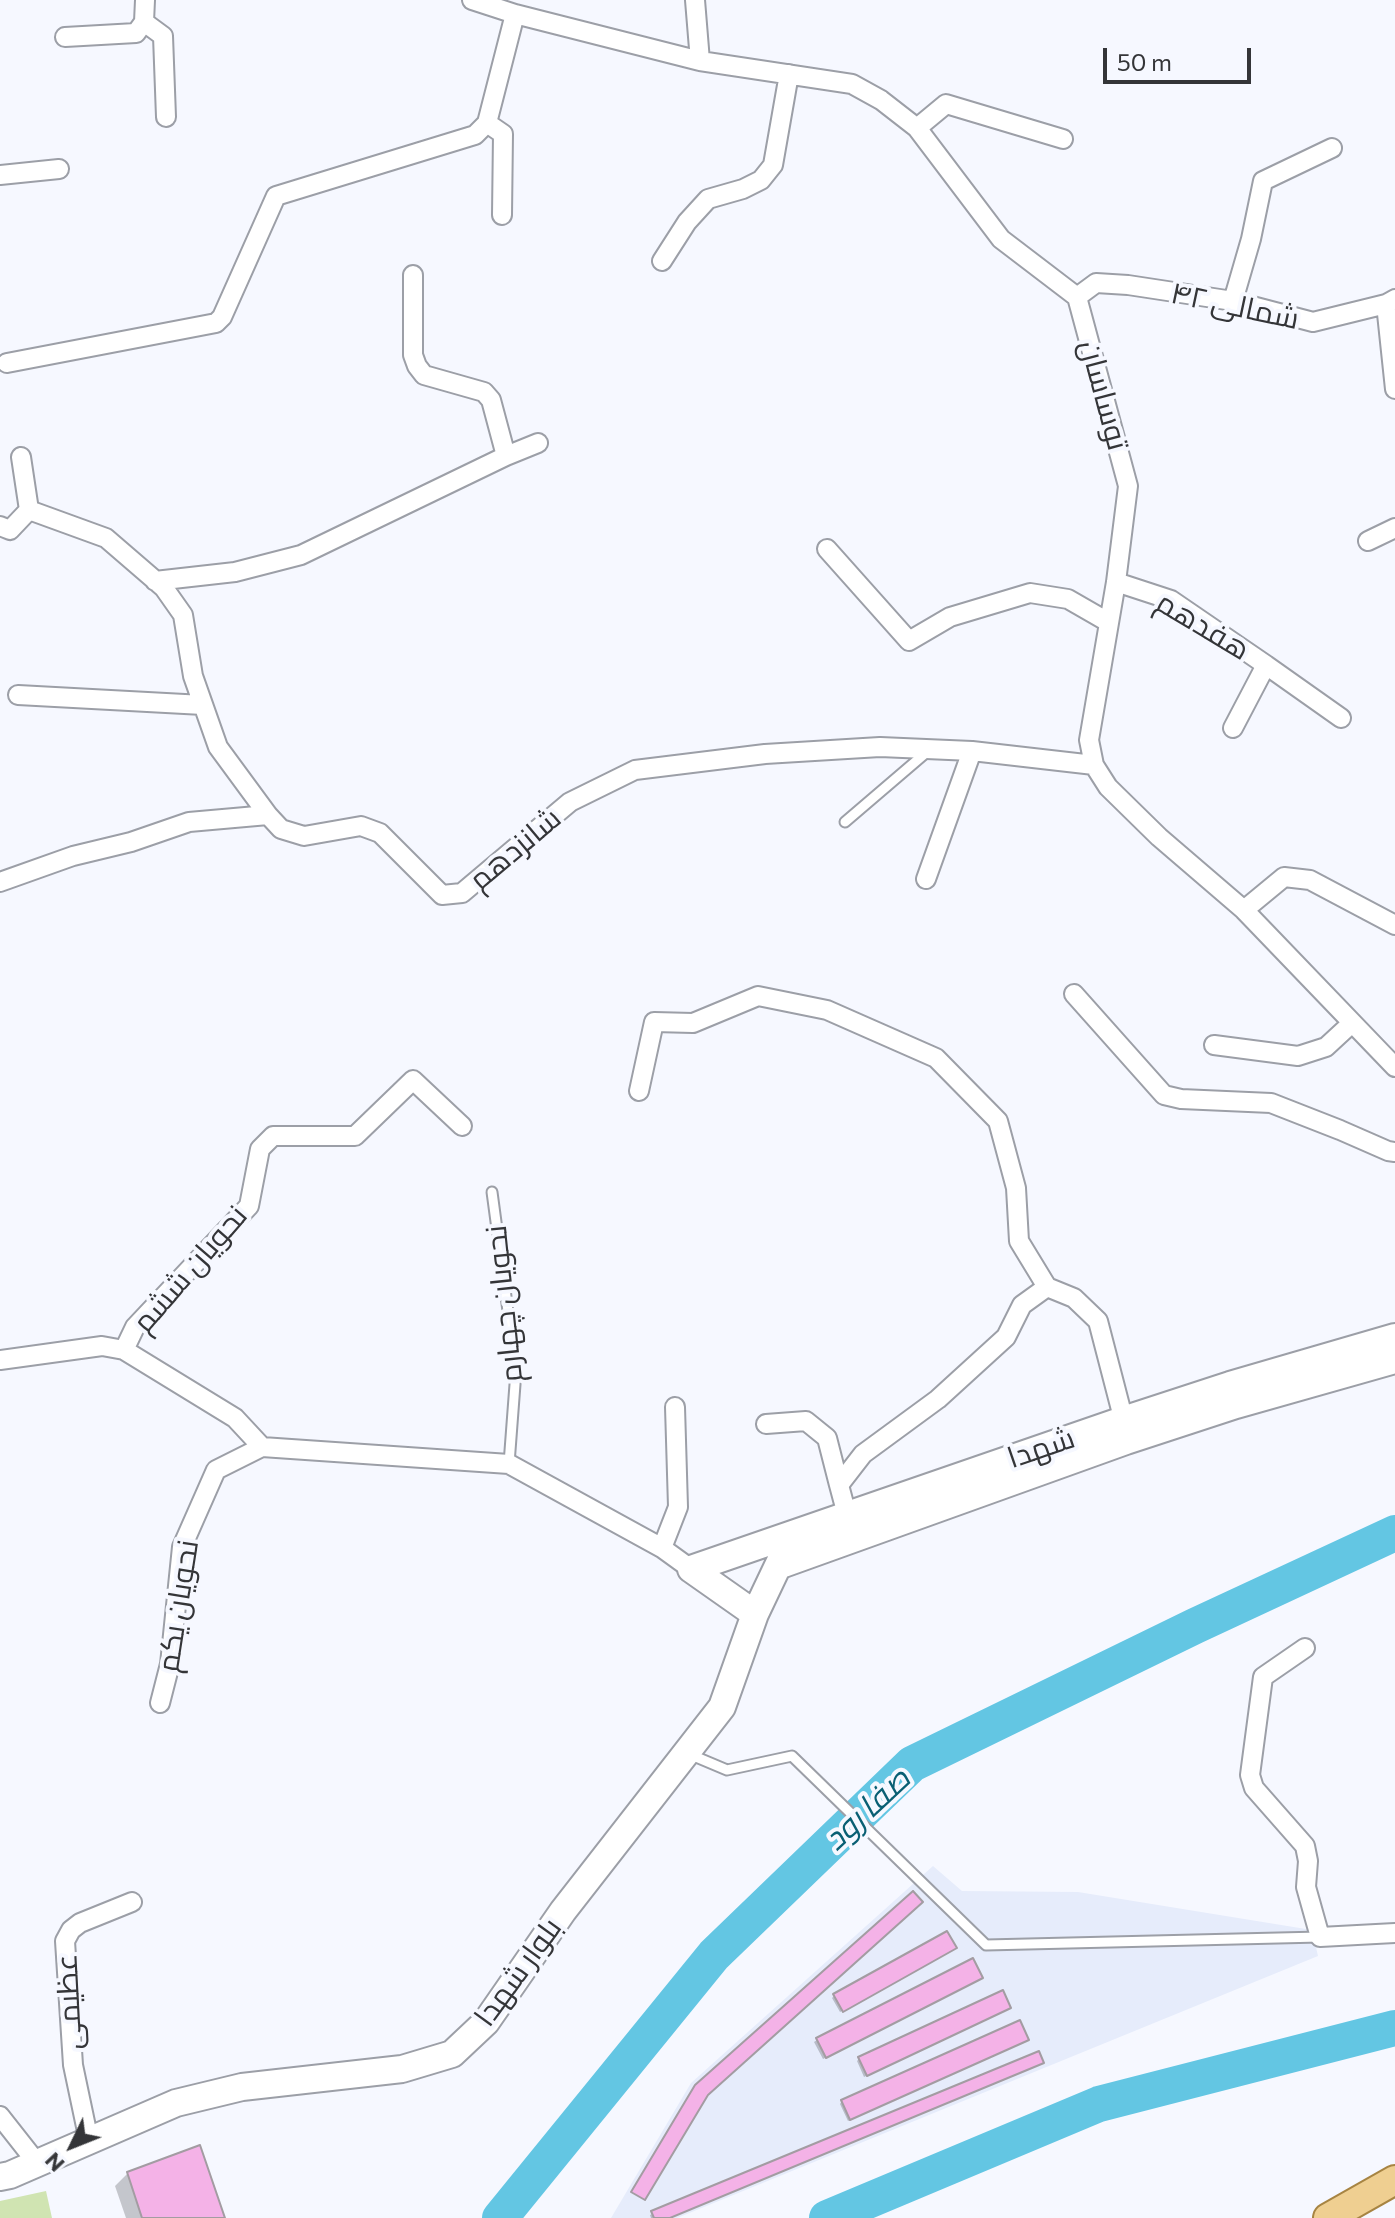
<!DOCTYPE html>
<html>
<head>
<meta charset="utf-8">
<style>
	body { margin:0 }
	#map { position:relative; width:1395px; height:2218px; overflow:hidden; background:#f6f8ff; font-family:Commissioner,sans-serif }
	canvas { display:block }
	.north { position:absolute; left:32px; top:2106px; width:80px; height:80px; -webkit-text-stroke:6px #f6f8ff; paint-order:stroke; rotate:227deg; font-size:22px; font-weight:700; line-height:32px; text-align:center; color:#343538 }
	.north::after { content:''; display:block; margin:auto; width:28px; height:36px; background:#343538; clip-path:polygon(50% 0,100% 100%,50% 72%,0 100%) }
	.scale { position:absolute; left:1103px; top:48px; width:148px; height:36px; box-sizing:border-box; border:4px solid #343538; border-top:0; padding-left:10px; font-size:24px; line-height:28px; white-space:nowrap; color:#343538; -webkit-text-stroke:6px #f6f8ff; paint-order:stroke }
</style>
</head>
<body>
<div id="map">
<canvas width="1395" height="2218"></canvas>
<div class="north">N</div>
<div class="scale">50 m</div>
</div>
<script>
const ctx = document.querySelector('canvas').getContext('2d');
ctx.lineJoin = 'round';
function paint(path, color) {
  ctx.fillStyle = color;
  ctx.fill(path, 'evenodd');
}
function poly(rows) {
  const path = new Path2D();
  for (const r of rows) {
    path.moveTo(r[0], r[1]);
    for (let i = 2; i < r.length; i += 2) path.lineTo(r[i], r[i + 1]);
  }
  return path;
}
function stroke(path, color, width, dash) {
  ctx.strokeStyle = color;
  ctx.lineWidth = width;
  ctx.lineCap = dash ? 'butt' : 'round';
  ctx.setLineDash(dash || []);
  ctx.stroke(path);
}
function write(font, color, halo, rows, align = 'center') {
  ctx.font = font + ' Commissioner,Cairo,sans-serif';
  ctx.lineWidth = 8;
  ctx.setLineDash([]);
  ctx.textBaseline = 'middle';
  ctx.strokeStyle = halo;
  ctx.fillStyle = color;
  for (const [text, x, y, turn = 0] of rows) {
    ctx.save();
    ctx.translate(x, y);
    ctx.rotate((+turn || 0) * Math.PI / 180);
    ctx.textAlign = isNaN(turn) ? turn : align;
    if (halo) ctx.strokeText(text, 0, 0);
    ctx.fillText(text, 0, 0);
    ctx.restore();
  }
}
const built = poly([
	[933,1866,962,1891,1078,1892,1312,1930,1318,1956,677,2218,611,2218,691,2083]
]);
const green = poly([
	[46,2191,52,2218,0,2218,0,2201]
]);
const shadow = poly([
	[952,1950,840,2012,832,1998,834,1996],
	[972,1960,979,1980,823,2059,814,2042,817,2040],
	[1009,2008,864,2077,857,2061,859,2059],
	[1027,2040,848,2121,840,2104,842,2101],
	[1042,2063,670,2218,651,2218,650,2215],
	[128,2173,223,2218,126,2218,115,2186]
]);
const river = poly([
	[500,2218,714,1955,912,1764,1195,1626,1395,1533],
	[827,2218,1099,2104,1395,2028]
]);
const building = poly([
	[913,1891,923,1902,708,2095,645,2200,631,2192,695,2085,913,1891],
	[947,1931,957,1948,843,2012,833,1994,947,1931],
	[973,1958,983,1978,826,2058,816,2038,973,1958],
	[1003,1990,1011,2008,867,2076,858,2057,1003,1990],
	[1020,2020,1029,2040,850,2120,841,2100,1020,2020],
	[1039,2051,1044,2063,670,2218,654,2218,651,2211,1039,2051],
	[200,2145,225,2218,142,2218,127,2172,200,2145]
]);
const service = poly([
	[845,822,928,751],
	[492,1192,516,1371,509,1464],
	[689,1754,727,1770,792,1756,986,1945,1320,1937]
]);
const minor = poly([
	[472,0,515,14,700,61,852,84,881,100,917,128,1001,239,1077,297,1128,486,1116,582,1089,740,1094,765,1108,787,1159,837,1244,910,1395,1067],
	[695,0,700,61],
	[144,22,163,36,166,117],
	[65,37,136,33,144,22,145,0],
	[487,123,503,134,502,215],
	[917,128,946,104,1063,139],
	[0,175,59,169],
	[662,261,687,222,708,199,743,189,761,180,773,165,789,74],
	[413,275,413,355,417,366,424,375,484,392,491,400,506,456],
	[1077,297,1096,283,1128,285,1233,301,1313,322,1386,304,1395,299],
	[1233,301,1251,239,1263,181,1332,148],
	[1386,304,1395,389],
	[7,363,216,323,222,317,276,196,475,135,487,123,515,14],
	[21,457,29,510],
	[0,526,10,530,29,510,106,538,164,588,183,615,193,676,218,747,268,815,281,829,304,836,361,826,380,833,442,895,462,893,570,802,635,770,765,754,880,747,972,751,1094,765],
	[1368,541,1395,528],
	[827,549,909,641,950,617,1030,593,1068,599,1108,622],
	[155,581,235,572,301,555,506,456,538,443],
	[1116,582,1171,600,1266,665,1233,728],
	[1266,665,1341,718],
	[18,695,203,705],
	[926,879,972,751],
	[0,882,73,856,131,842,189,822,268,815],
	[1244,910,1284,877,1310,880,1395,925],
	[1074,994,1164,1095,1181,1099,1271,1103,1340,1130,1388,1151,1395,1152],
	[1214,1045,1298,1056,1326,1047,1352,1023],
	[639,1091,654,1022,693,1023,758,996,827,1010,936,1058,998,1121,1016,1188,1019,1241,1047,1287,1074,1298,1098,1321,1126,1429],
	[124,1350,135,1327,249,1206,260,1149,273,1136,355,1136,413,1080,462,1126],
	[0,1360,102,1346,124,1350,235,1418,262,1447,509,1464,662,1548,691,1569],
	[766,1424,806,1421,827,1438,839,1485],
	[847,1515,839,1485,863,1454,938,1399,1006,1337,1022,1305,1047,1287],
	[662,1548,678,1507,675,1407],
	[1305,1648,1263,1677,1250,1775,1254,1788,1305,1846,1308,1861,1306,1887,1320,1937,1395,1933],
	[160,1703,170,1664,182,1547,216,1470,262,1447],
	[0,2116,37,2163],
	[89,2141,73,2065,65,1941,71,1930,80,1923,132,1902]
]);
const secondary = poly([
	[778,1566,1126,1441,1236,1405,1395,1360],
	[691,1569,1123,1420,1230,1385,1395,1337],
	[691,1569,755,1614],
	[0,2177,10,2175,176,2103,242,2087,402,2069,452,2054,486,2022,563,1911,722,1707,755,1614,793,1534]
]);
const primary = poly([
	[1328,2218,1395,2180]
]);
const streetNames = [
	["شمالی ۴۲",1235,306,12],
	["توساسان",1104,395,75],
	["هفدهم",1203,626,31],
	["شانزدهم",515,849,-40],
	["نحویان ششم",190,1269,-49],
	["نحویان چهارم",504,1304,-96],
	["شهدا",1041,1448,-19],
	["نحویان یکم",178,1606,-81],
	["بلوار شهدا",518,1972,-54],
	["عظیمی",69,2002,-93]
];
const waterNames = [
	["صفا رود",867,1809,-43]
];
paint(built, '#e6ecfb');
paint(green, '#d0e4b2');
paint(shadow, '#0003');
stroke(river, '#63c6e3', 36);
paint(building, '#f4b2e7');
stroke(building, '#a39ca2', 2);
stroke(service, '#9c9fa7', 13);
stroke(minor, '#9c9fa7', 22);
stroke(secondary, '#9c9fa7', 30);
stroke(primary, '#a78442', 32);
stroke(service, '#fff', 9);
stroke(minor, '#fff', 18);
stroke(secondary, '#fff', 26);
stroke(primary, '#efcf91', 28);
write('30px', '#343538', '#f6f8ff', streetNames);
write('italic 32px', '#095f73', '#f6f8ff', waterNames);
</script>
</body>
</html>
